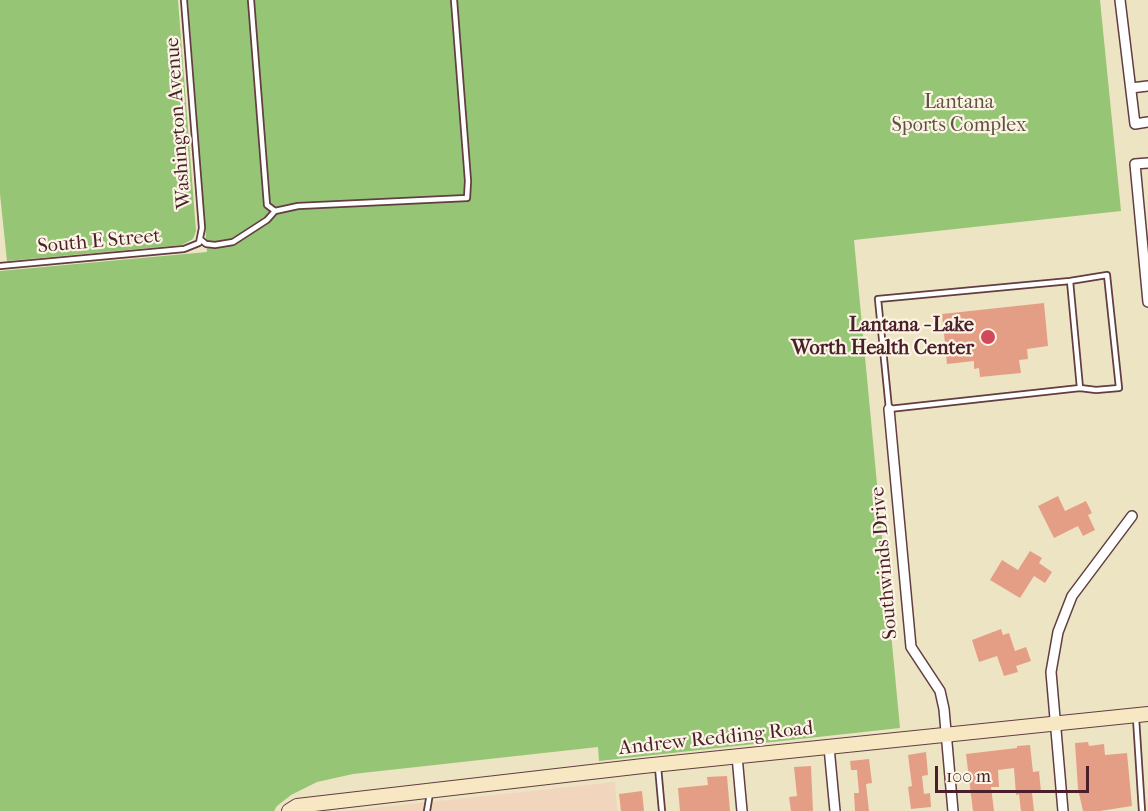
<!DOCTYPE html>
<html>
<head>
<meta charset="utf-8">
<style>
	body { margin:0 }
	#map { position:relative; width:1148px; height:811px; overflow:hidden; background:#ede4c3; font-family:"IM FELL French Canon",serif }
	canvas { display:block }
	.scale { position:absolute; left:935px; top:766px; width:154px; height:27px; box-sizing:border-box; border:3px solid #4a1f2b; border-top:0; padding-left:8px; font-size:18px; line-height:21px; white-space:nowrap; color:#4a1f2b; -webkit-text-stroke:4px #fcf5e5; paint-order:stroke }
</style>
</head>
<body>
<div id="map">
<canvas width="1148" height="811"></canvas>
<div class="scale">100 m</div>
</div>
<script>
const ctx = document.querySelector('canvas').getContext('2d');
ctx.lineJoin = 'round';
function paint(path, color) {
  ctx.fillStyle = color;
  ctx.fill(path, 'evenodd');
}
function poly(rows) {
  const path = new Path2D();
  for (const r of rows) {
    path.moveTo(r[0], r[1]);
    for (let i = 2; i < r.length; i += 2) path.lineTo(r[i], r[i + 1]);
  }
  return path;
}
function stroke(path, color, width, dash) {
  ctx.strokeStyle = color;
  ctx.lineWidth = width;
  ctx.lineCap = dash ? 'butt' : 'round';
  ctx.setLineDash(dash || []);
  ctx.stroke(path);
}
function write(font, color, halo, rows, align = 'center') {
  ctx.font = font + ' "IM FELL French Canon",serif';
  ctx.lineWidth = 4.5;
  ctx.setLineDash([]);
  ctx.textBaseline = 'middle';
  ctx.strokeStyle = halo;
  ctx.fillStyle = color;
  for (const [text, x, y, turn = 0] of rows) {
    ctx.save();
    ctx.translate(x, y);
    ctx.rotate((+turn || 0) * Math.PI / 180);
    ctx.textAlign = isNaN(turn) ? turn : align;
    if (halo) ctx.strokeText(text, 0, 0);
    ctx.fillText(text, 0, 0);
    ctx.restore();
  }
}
const built = poly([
	[615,782,617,811,346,811]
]);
const green = poly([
	[0,0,178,0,196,231,193,239,182,245,7,261,0,194],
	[188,0,1100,0,1121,211,854,240,900,728,599,761,598,747,353,774,317,782,291,795,277,806,274,811,0,811,0,271,207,252]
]);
const building = poly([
	[1044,303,1048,346,1027,349,1028,359,1019,360,1021,373,980,377,979,368,974,369,974,361,947,364,942,314],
	[1058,496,1065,511,1086,501,1092,513,1088,515,1095,530,1083,536,1078,526,1054,538,1038,506],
	[1030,551,1042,558,1039,563,1052,572,1045,583,1034,576,1020,598,990,580,1002,560,1018,570],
	[1001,629,1003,635,1009,633,1015,651,1026,647,1031,661,1016,666,1018,672,1004,676,997,656,979,662,972,640],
	[1088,742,1089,746,1104,744,1105,755,1127,753,1132,806,1100,811,1083,811,1078,789,1075,743],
	[1030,745,1033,772,1039,771,1041,792,1032,793,1034,811,1021,811,1019,794,1016,795,1014,768,998,770,999,787,991,787,994,811,973,811,966,754,1017,748,1017,746],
	[926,752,928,775,922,776,924,794,930,793,931,807,911,809,908,787,912,786,908,755],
	[869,759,872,783,866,784,869,811,855,811,854,793,859,793,857,770,851,770,850,761],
	[811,766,813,811,791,811,789,797,797,796,794,767],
	[727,776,730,811,680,811,678,788,708,785,707,777],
	[642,791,644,811,621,811,619,794]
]);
const lane = poly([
	[251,0,267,205,275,211],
	[200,239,206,244,215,245,233,242,267,220,275,211,298,206,467,198,468,181,454,0],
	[0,266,184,249,199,243,202,228,184,0],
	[1107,275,1119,388,1096,390,1080,388,889,409,878,299,1070,281,1107,275],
	[1070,281,1080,388],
	[1136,718,1142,811],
	[658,767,662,811],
	[427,811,430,793]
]);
const street = poly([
	[1120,0,1135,124,1148,122],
	[1131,88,1148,86],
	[1148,163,1135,164,1148,302],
	[889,409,911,647,940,691,944,709,953,811],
	[829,747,835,811],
	[737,756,742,811],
	[1063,811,1051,672,1058,632,1072,596,1132,516]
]);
const secondary = poly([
	[289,811,297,806,643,766,1148,714]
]);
const markers = [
	[988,337,8,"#d1495b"]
];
const parkNames = [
	["Lantana",959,103],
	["Sports Complex",959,126]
];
const streetNames = [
	["Washington Avenue",179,123,-94],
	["South E Street",99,242,-5],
	["Southwinds Drive",885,563,-95],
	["Andrew Redding Road",716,739,-6]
];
const poiNames = [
	["Lantana - Lake",974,326],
	["Worth Health Center",974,349]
];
paint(built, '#f1d5bd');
paint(green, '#96c675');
paint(building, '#e59e86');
stroke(lane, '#623d42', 8);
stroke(street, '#623d42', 12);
stroke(secondary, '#623d42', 16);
stroke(lane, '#fff', 4.5);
stroke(street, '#fff', 9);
stroke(secondary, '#f7e8c3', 14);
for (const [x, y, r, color] of markers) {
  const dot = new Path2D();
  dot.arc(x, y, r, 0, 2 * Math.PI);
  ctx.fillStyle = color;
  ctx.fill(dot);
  stroke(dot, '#fcf5e5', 2);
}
write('20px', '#615141', '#fcf5e5', parkNames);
write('20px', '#4a1f2b', '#fcf5e5', streetNames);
write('bold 20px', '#4a1f2b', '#fcf5e5', poiNames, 'right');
</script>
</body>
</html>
